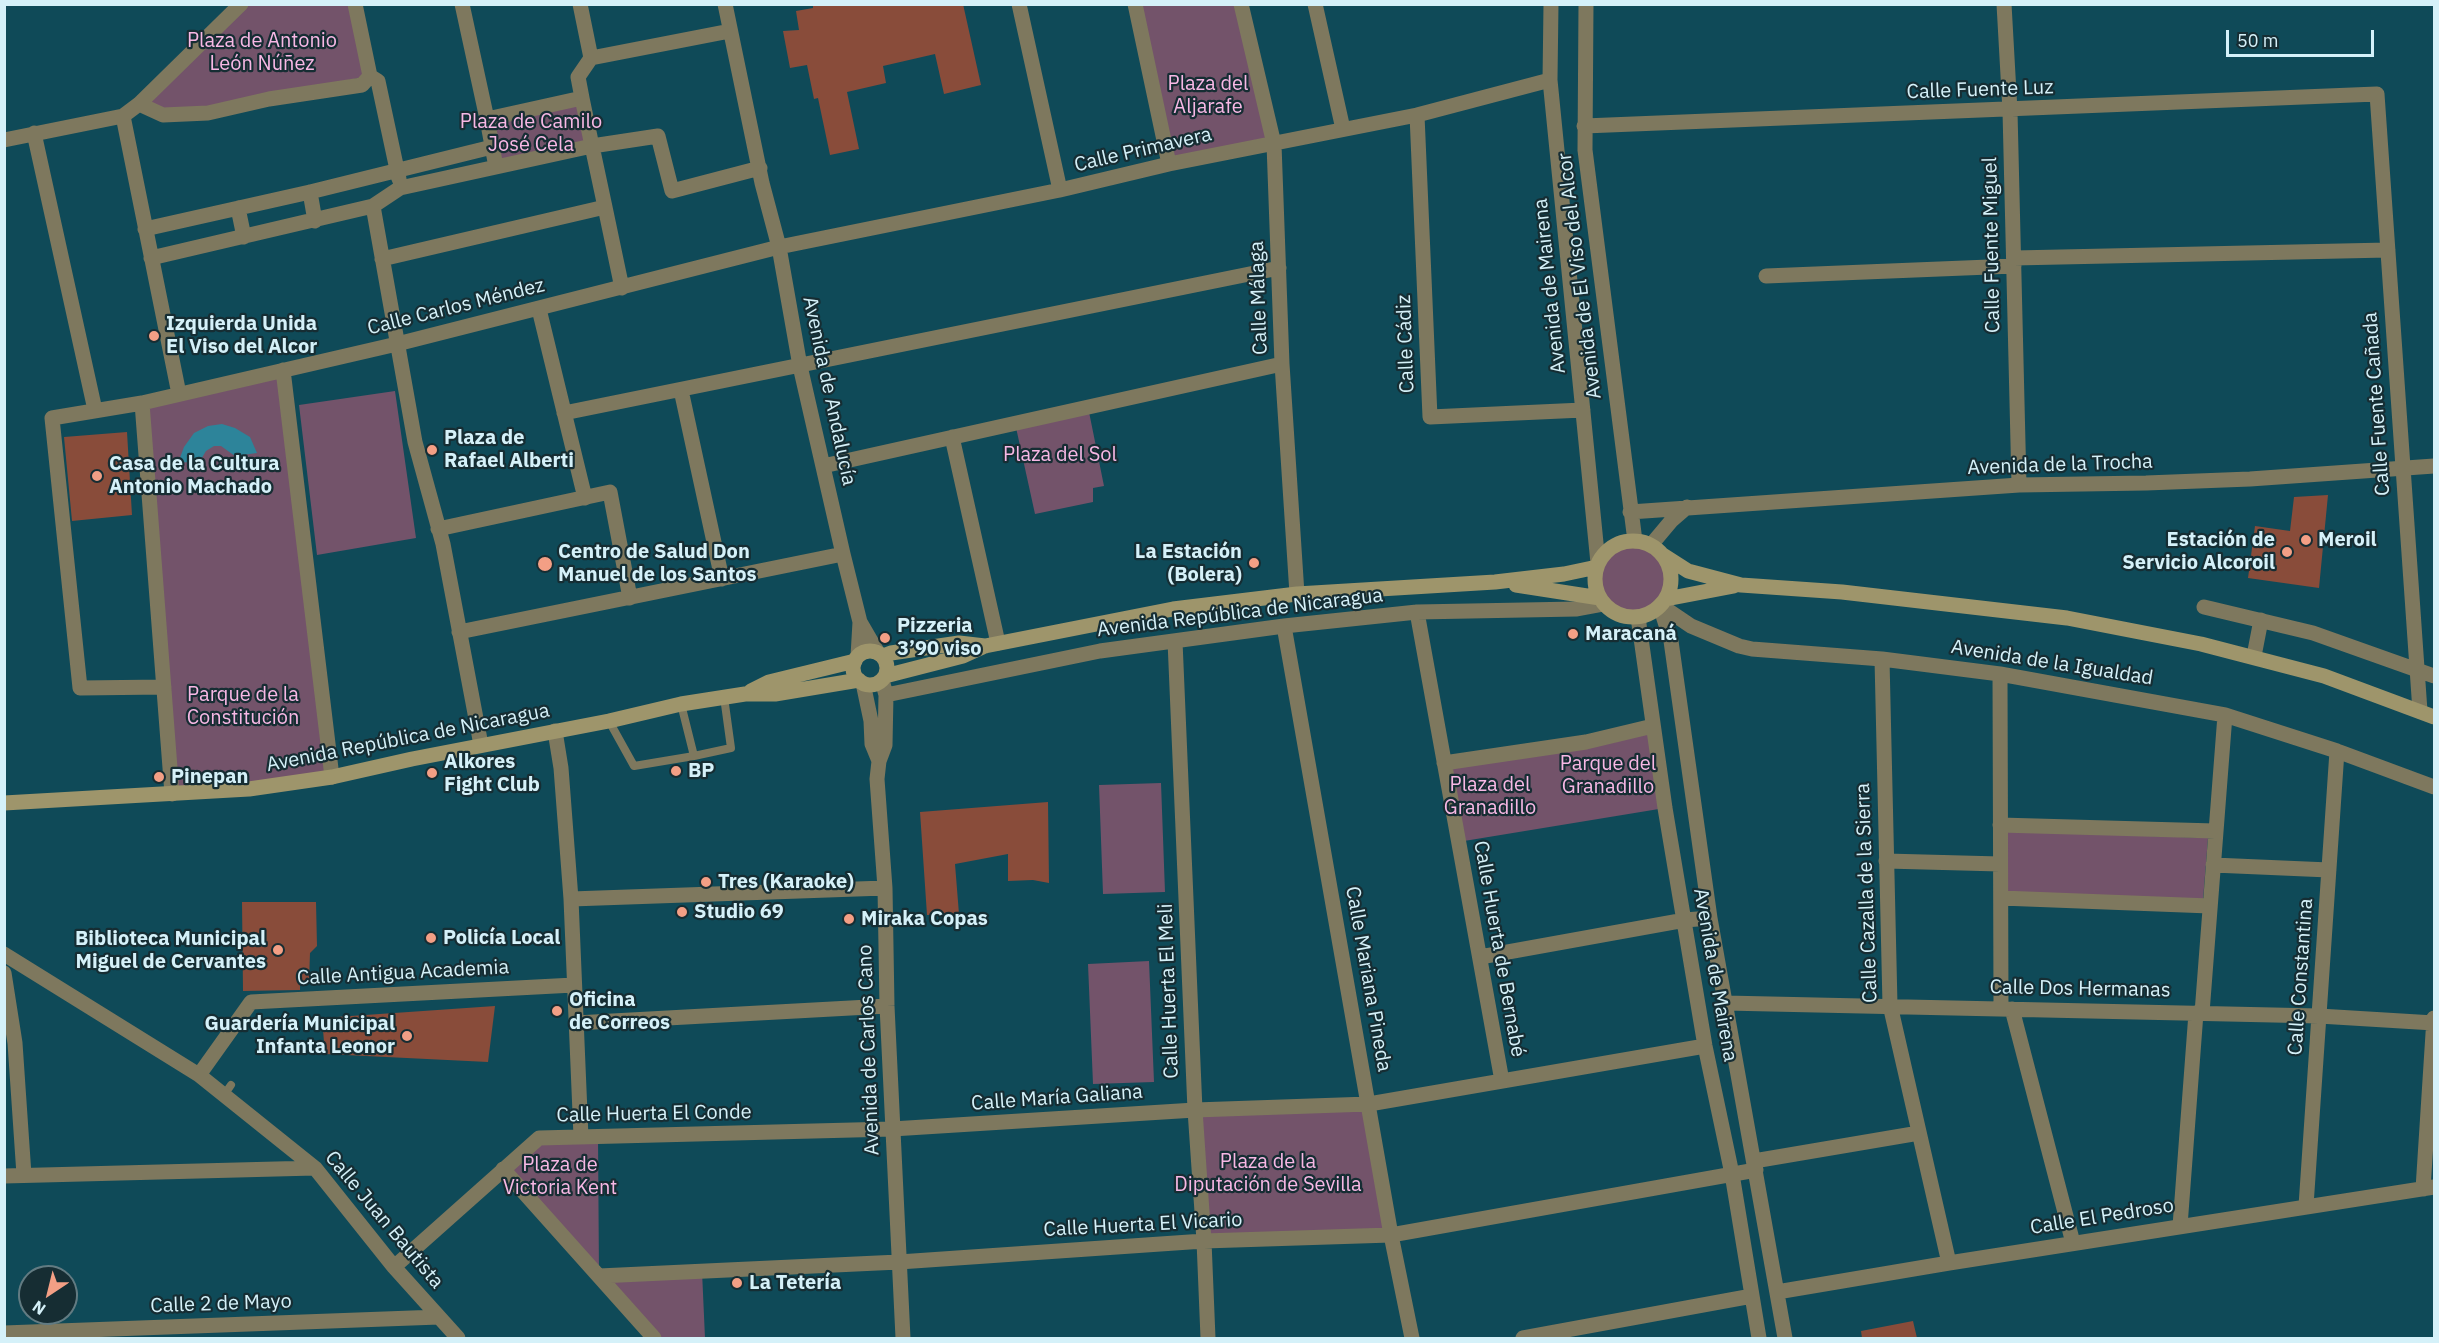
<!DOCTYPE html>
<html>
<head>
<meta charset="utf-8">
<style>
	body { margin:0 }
	#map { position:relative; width:2439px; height:1343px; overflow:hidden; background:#0f4a58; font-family:"IBM Plex Sans",sans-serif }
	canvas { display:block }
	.frame { position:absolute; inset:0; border:6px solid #d5f1f9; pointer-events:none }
	.north { position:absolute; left:18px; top:1265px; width:60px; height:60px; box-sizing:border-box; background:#162d33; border:2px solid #627b82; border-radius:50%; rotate:215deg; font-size:16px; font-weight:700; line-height:24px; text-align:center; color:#d5f1f9 }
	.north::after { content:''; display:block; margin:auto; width:21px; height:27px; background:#f39f85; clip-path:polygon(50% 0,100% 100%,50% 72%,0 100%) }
	.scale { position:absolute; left:2226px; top:30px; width:148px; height:27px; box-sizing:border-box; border:3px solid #d5f1f9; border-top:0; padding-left:8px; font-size:18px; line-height:21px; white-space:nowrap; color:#d5f1f9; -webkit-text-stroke:4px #162d33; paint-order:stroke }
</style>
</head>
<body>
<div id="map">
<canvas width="2439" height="1343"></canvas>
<div class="frame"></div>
<div class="north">N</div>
<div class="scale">50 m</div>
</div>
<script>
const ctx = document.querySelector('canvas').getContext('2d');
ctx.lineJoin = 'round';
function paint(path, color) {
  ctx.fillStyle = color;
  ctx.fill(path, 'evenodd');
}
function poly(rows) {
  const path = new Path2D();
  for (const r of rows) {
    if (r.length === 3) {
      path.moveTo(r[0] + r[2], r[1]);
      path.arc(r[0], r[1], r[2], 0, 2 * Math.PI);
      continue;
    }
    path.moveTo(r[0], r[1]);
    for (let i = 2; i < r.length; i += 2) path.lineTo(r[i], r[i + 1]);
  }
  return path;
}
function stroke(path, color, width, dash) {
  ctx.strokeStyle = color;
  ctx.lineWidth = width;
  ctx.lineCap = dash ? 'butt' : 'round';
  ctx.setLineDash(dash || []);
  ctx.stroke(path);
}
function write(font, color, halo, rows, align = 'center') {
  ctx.font = font + ' "IBM Plex Sans",sans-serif';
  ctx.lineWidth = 4.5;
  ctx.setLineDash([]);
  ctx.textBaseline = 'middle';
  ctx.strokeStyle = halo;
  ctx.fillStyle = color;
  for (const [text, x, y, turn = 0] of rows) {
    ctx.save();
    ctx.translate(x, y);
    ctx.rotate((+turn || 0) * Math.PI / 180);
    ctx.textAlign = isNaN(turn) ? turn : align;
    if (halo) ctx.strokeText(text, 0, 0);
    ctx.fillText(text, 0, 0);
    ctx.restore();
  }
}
const green = poly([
	[241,5,355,5,370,76,163,115,139,104],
	[1135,5,1241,5,1274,144,1169,164],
	[582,98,592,146,496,167,487,119],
	[283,370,329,775,172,794,142,403],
	[395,391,416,538,317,555,299,405],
	[1088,407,1104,486,1093,488,1093,502,1035,514,1015,423],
	[1633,579,32],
	[1653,726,1665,808,1458,842,1444,763],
	[1161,783,1165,892,1103,894,1099,785],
	[2007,831,2208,838,2203,900,2007,892],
	[1149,961,1154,1082,1093,1084,1088,964],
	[1369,1104,1391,1235,1204,1241,1195,1110],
	[598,1136,599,1276,702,1271,705,1338,654,1338,503,1169,539,1138]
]);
const water = poly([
	[222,424,235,428,250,437,257,453,235,456,221,446,214,446,206,451,200,461,178,463,184,447,194,433,208,426]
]);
const building = poly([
	[813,4,963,4,981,85,944,94,935,54,883,66,886,83,847,92,859,149,830,155,818,98,814,99,807,65,790,68,783,31,799,30,796,11,813,8],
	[127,432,132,515,72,521,64,437],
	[2328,495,2319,588,2248,578,2255,526,2290,531,2294,497],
	[1048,802,1049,883,1033,880,1008,881,1008,854,955,864,959,914,927,915,920,812],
	[242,902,316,902,317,946,310,953,309,983,300,984,300,990,243,991],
	[495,1006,488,1062,325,1054,322,1018],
	[1913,1321,1917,1338,1862,1338,1861,1331]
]);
const lane = poly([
	[681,704,694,756],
	[609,721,634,766,694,756,731,748,724,697],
	[224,1095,231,1085]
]);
const street = poly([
	[355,4,370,76,378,81,399,179],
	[462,4,487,119],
	[580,4,591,58,730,31],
	[725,4,762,183,779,247,800,366,843,554,860,622,878,653],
	[1019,4,1060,190],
	[1135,4,1169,164],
	[1241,4,1274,144,1282,364,1297,594],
	[1315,4,1343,129],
	[1551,4,1550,80,1598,563],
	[1586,4,1585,150,1635,541],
	[2004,4,2010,111,2019,485],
	[582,98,578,77,591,58],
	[139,104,163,115,208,113,269,99,362,85,370,76],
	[1417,115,1430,417,1583,410],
	[123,116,179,394],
	[1584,126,2377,94,2420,711],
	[34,133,95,410],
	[4,140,123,116,139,104,241,4],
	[310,192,315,221],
	[373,206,415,442,443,544,481,745],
	[238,208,244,237],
	[145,229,310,192,492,147],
	[151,258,373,206,400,188,496,167],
	[2014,258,2388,250],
	[382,259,605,207],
	[1766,276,2014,266],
	[622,288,605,207,592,146,582,98,487,119,496,167,592,146,658,136,672,191,760,168],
	[539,309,585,498],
	[283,370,332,777],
	[681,390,722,579],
	[142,403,172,794],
	[564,413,1279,268],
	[952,437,998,643],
	[823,466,1282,364],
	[1630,512,2019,485,2146,483,2250,479,2434,466],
	[438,529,610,492,630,598],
	[1651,545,1672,520,1687,507],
	[1660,605,1691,626,1739,646,1752,649,1882,659,2000,674,2225,715,2337,751,2434,787],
	[1660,606,1671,641,1710,918,1785,1338],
	[2204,607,2313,633,2434,676],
	[1417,612,1502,1081],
	[1638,617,1665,808,1705,1046,1732,1174,1759,1338],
	[1284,626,1391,1235,1412,1338],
	[459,632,843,554],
	[1175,641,1195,1110,1204,1241,1208,1338],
	[858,656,860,622],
	[2254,656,2261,620],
	[1882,659,1890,1005,1949,1263],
	[2000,674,2001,1008],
	[882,680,886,695,885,745,879,761,877,779,885,888,887,1006,903,1338],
	[863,683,871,721,872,744,879,761],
	[164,687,80,688,52,418,142,403,397,344,779,247,1060,190,1169,164,1417,115,1550,80],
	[886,695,1100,651,1284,626,1417,612,1577,609,1604,604],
	[555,731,561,768,571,899,581,1137],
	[1444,763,1586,742,1653,726],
	[2000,825,2215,831],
	[1886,861,2000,864],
	[2213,865,2329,870],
	[2001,898,2210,906],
	[571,899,885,888],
	[4,954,199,1075,315,1168,394,1267,458,1338],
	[1480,957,1685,920,1710,918],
	[4,973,15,1043,24,1175],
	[1725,1003,2319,1016,2434,1023],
	[2012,1009,2073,1243],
	[2202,1013,2225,715],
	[576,1023,887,1006],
	[199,1075,251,1002,574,985],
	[1754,1161,1919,1133],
	[503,1169,654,1338],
	[4,1176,315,1168],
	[2423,1189,2434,1018],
	[2306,1206,2337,751],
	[2180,1226,2196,1013],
	[394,1267,539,1138,892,1129,1195,1110,1369,1104,1705,1046],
	[599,1276,899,1262,1204,1241,1391,1235,1756,1170],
	[1777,1292,1949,1263,2434,1187],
	[4,1333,439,1317],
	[1523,1338,1752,1296]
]);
const secondary = poly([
	[1633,579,38],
	[1663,555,1688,571,1741,585,1842,592,2067,618,2201,644,2324,676,2434,717],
	[1516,585,1600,598],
	[1666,599,1734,586],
	[870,668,17],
	[883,656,891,653,959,643,985,646],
	[885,676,963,656,985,646,1173,609,1297,594,1495,582,1564,574,1597,567],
	[751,691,769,682,855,661],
	[4,803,249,789,332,777,412,759,609,721,681,704,745,694,775,694,859,680]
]);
const markers = [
	[154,336,6,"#f39f85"],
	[432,450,6,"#f39f85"],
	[97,476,6,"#f39f85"],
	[2306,540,6,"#f39f85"],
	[2287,552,6,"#f39f85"],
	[1254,563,6,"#f39f85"],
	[545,564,8,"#f39f85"],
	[1573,634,6,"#f39f85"],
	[885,638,6,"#f39f85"],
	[676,771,6,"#f39f85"],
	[432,773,6,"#f39f85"],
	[159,777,6,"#f39f85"],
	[706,882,6,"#f39f85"],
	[682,912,6,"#f39f85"],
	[849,919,6,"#f39f85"],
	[431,938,6,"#f39f85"],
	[278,950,6,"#f39f85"],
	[557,1011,6,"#f39f85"],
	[407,1036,6,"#f39f85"],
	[737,1283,6,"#f39f85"]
];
const parkNames = [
	["Plaza de Antonio",262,41],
	["León Núñez",262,64],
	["Plaza del",1208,84],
	["Aljarafe",1208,107],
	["Plaza de Camilo",531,122],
	["José Cela",531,145],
	["Plaza del Sol",1060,455],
	["Parque de la",243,695],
	["Constitución",243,718],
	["Parque del",1608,764],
	["Granadillo",1608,787],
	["Plaza del",1490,785],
	["Granadillo",1490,808],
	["Plaza de la",1268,1162],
	["Diputación de Sevilla",1268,1185],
	["Plaza de",560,1165],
	["Victoria Kent",560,1188]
];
const streetNames = [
	["Calle Fuente Luz",1980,90,-2],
	["Calle Primavera",1143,150,-13],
	["Calle Fuente Miguel",1992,245,-91],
	["Avenida de El Viso del Alcor",1580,276,-97],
	["Avenida de Mairena",1550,286,-96],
	["Calle Málaga",1259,298,-92],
	["Calle Carlos Méndez",456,307,-14],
	["Calle Cádiz",1406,344,-92],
	["Avenida de Andalucía",829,391,78],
	["Calle Fuente Cañada",2377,404,-94],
	["Avenida de la Trocha",2060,465,-2],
	["Avenida República de Nicaragua",1240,613,-7],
	["Avenida de la Igualdad",2052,663,9],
	["Avenida República de Nicaragua",408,738,-11],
	["Calle Cazalla de la Sierra",1867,893,-92],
	["Calle Huerta de Bernabé",1499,949,80],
	["Calle Antigua Academia",403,973,-3],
	["Avenida de Mairena",1715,975,80],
	["Calle Constantina",2301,977,-86],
	["Calle Mariana Pineda",1368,979,80],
	["Calle Dos Hermanas",2080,989,1],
	["Calle Huerta El Meli",1169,991,-92],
	["Avenida de Carlos Cano",869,1050,-92],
	["Calle María Galiana",1057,1098,-4],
	["Calle Huerta El Conde",654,1114,-1],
	["Calle El Pedroso",2102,1217,-9],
	["Calle Juan Bautista",384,1220,50],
	["Calle Huerta El Vicario",1143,1225,-3],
	["Calle 2 de Mayo",221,1304,-2]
];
const poiNames = [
	["Izquierda Unida",166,324],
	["El Viso del Alcor",166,347],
	["Plaza de",444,438],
	["Rafael Alberti",444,461],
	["Casa de la Cultura",109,464],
	["Antonio Machado",109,487],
	["Estación de",2275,540,"right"],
	["Servicio Alcoroil",2275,563,"right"],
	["Meroil",2318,540],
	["Centro de Salud Don",558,552],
	["Manuel de los Santos",558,575],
	["La Estación",1242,552,"right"],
	["(Bolera)",1242,575,"right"],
	["Pizzeria",897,626],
	["3’90 viso",897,649],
	["Maracaná",1585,634],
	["Alkores",444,762],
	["Fight Club",444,785],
	["BP",688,771],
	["Pinepan",171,777],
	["Tres (Karaoke)",718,882],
	["Studio 69",694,912],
	["Miraka Copas",861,919],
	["Policía Local",443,938],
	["Biblioteca Municipal",266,939,"right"],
	["Miguel de Cervantes",266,962,"right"],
	["Oficina",569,1000],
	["de Correos",569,1023],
	["Guardería Municipal",395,1024,"right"],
	["Infanta Leonor",395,1047,"right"],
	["La Tetería",749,1283]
];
paint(green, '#73536a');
paint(water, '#2d849a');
paint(building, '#894c3a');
stroke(lane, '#7e785e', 8);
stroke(street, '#7e785e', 15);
stroke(secondary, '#9e956b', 15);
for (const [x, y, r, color] of markers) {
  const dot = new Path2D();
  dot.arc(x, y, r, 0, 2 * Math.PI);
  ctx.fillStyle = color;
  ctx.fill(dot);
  stroke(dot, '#162d33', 2);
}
write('20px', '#f8b8e5', '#162d33', parkNames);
write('20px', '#d5f1f9', '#162d33', streetNames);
write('bold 20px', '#d5f1f9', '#162d33', poiNames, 'left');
</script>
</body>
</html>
